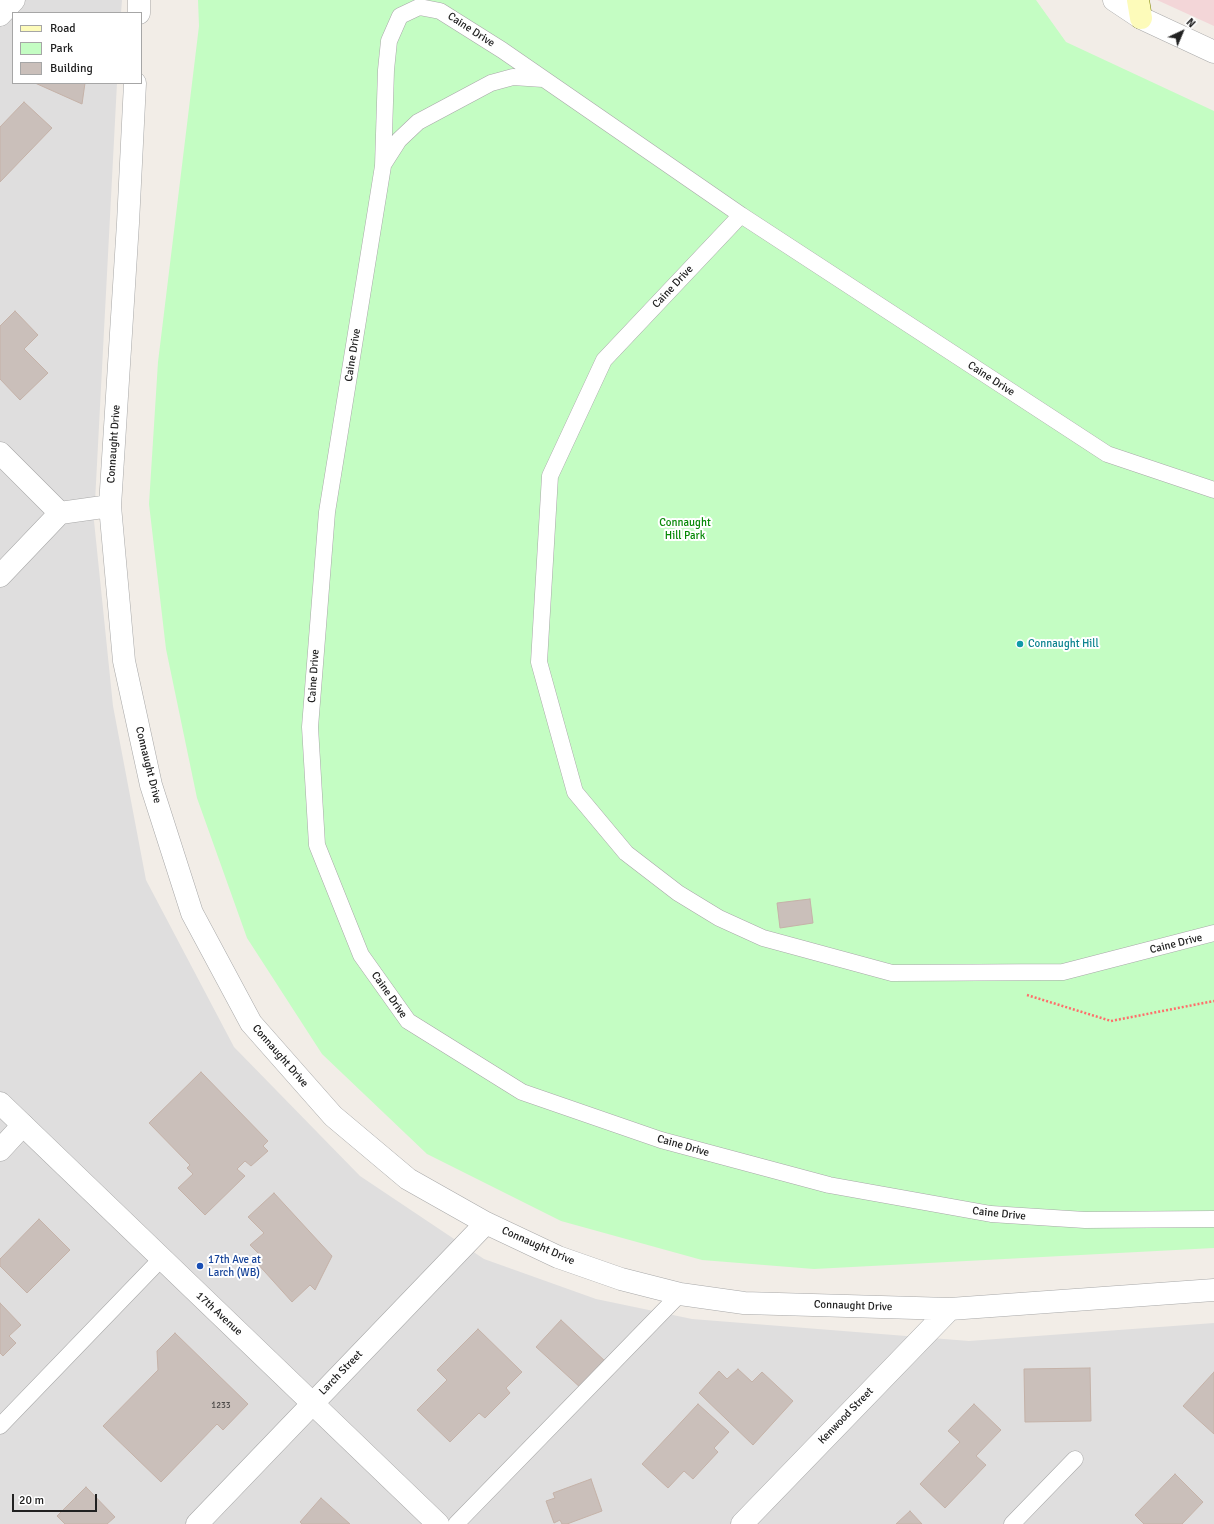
<!DOCTYPE html>
<html>
<head>
<meta charset="utf-8">
<style>
	body { margin:0 }
	#map { position:relative; width:1214px; height:1524px; overflow:hidden; background:#f2ede7; font-family:Signika,sans-serif }
	canvas { display:block }
	.legend { position:absolute; left:12px; top:12px; width:130px; height:72px; box-sizing:border-box; background:#fff; border:1px solid #a6a6a6; margin:0; padding:5px 7px; list-style:none; font-size:12px; color:#212121 }
	.legend li { display:flex; align-items:center; gap:8px; height:20px }
	.legend b { width:20px; border:1px solid #a6a6a6 }
	.north { position:absolute; left:1162px; top:12px; width:40px; height:40px; -webkit-text-stroke:3px #fff; paint-order:stroke; rotate:44deg; font-size:11px; font-weight:700; line-height:16px; text-align:center; color:#212121 }
	.north::after { content:''; display:block; margin:auto; width:14px; height:18px; background:#212121; clip-path:polygon(50% 0,100% 100%,50% 72%,0 100%) }
	.scale { position:absolute; left:12px; top:1494px; width:85px; height:18px; box-sizing:border-box; border:2px solid #212121; border-top:0; padding-left:5px; font-size:12px; line-height:14px; white-space:nowrap; color:#212121; -webkit-text-stroke:3px #fff; paint-order:stroke }
</style>
</head>
<body>
<div id="map">
<canvas width="1214" height="1524"></canvas>
<ul class="legend">
<li><b style="height:5px;background:#fdfbba"></b>Road</li>
<li><b style="height:11px;background:#c4fdc3"></b>Park</li>
<li><b style="height:11px;background:#cabfba"></b>Building</li>
</ul>
<div class="north">N</div>
<div class="scale">20 m</div>
</div>
<script>
const ctx = document.querySelector('canvas').getContext('2d');
ctx.lineJoin = 'round';
function paint(path, color) {
  ctx.fillStyle = color;
  ctx.fill(path, 'evenodd');
}
function poly(rows) {
  const path = new Path2D();
  for (const r of rows) {
    path.moveTo(r[0], r[1]);
    for (let i = 2; i < r.length; i += 2) path.lineTo(r[i], r[i + 1]);
  }
  return path;
}
function stroke(path, color, width, dash) {
  ctx.strokeStyle = color;
  ctx.lineWidth = width;
  ctx.lineCap = dash ? 'butt' : 'round';
  ctx.setLineDash(dash || []);
  ctx.stroke(path);
}
function write(font, color, halo, rows, align = 'center') {
  ctx.font = font + ' Signika,sans-serif';
  ctx.lineWidth = 4;
  ctx.setLineDash([]);
  ctx.textBaseline = 'middle';
  ctx.strokeStyle = halo;
  ctx.fillStyle = color;
  for (const [text, x, y, turn = 0] of rows) {
    ctx.save();
    ctx.translate(x, y);
    ctx.rotate((+turn || 0) * Math.PI / 180);
    ctx.textAlign = isNaN(turn) ? turn : align;
    if (halo) ctx.strokeText(text, 0, 0);
    ctx.fillText(text, 0, 0);
    ctx.restore();
  }
}
const residential = poly([
	[0,0,122,0,121,13,13,13,13,83,117,83,94,521,113,706,146,880,234,1047,360,1176,484,1259,596,1299,692,1319,969,1341,1214,1323,1214,1524,0,1524]
]);
const commercial = poly([
	[1157,0,1214,0,1214,26]
]);
const park = poly([
	[198,0,1036,0,1066,42,1214,111,1214,1248,814,1269,702,1260,561,1221,427,1154,322,1054,247,938,197,798,166,649,149,504,158,362,199,26]
]);
const building = poly([
	[35,83,85,83,82,104,35,83],
	[24,102,52,128,0,182,0,127,24,102],
	[15,311,38,335,24,349,48,373,20,400,0,379,0,326,15,311],
	[810,899,813,923,780,928,777,903,810,899],
	[201,1072,268,1141,263,1146,268,1151,251,1166,245,1161,237,1169,245,1176,205,1215,178,1188,193,1174,187,1168,190,1165,149,1123,201,1072],
	[274,1193,332,1256,315,1290,310,1285,292,1302,256,1262,262,1257,250,1245,264,1233,248,1217,274,1193],
	[39,1219,70,1250,27,1293,0,1266,0,1259,39,1219],
	[0,1303,21,1325,9,1336,16,1343,3,1356,0,1353,0,1303],
	[561,1320,606,1362,582,1389,536,1347,561,1320],
	[478,1329,522,1372,506,1388,510,1393,485,1418,479,1413,450,1442,417,1410,447,1380,437,1370,478,1329],
	[175,1333,248,1404,223,1430,217,1424,161,1482,103,1426,158,1370,157,1351,175,1333],
	[1090,1368,1091,1421,1025,1422,1024,1369,1090,1368],
	[738,1369,752,1382,762,1372,793,1401,753,1445,699,1393,719,1371,727,1379,738,1369],
	[1214,1372,1214,1434,1183,1406,1214,1372],
	[698,1404,729,1432,714,1448,718,1452,693,1479,684,1471,668,1488,642,1464,698,1404],
	[974,1404,1001,1430,976,1456,986,1465,945,1508,920,1484,960,1442,948,1431,974,1404],
	[1175,1474,1203,1502,1182,1524,1144,1524,1135,1515,1175,1474],
	[591,1479,602,1511,567,1524,562,1524,560,1520,554,1523,546,1501,555,1498,553,1493,591,1479],
	[86,1487,115,1517,107,1524,65,1524,57,1516,86,1487],
	[321,1498,350,1524,302,1524,300,1522,321,1498],
	[910,1511,922,1524,896,1524,910,1511]
]);
const path = poly([
	[1027,995,1111,1021,1214,1001]
]);
const service = poly([
	[383,165,399,140,418,122,491,83,513,77,543,79],
	[741,215,604,360,550,476,539,662,575,792,626,853,678,893,719,918,763,938,892,973,1063,972,1214,933],
	[1214,490,1107,454,741,215,502,50,440,11,419,7,400,16,389,41,386,70,383,166,327,512,310,727,317,845,361,955,408,1021,522,1092,661,1140,829,1185,991,1214,1085,1220,1214,1219],
	[0,1426,161,1259],
	[456,1524,680,1294],
	[1012,1524,1075,1459]
]);
const minor = poly([
	[139,13,139,0],
	[0,15,14,0],
	[135,83,128,223,110,506,124,661,151,785,192,913,251,1023,333,1116,408,1179,486,1223,558,1257,621,1279,680,1294,744,1303,950,1309,1214,1290],
	[0,453,60,513],
	[60,513,110,506],
	[0,576,60,513],
	[0,1150,23,1125],
	[197,1524,486,1223],
	[742,1524,950,1309]
]);
const tertiary = poly([
	[1114,0,1141,18,1214,52],
	[0,1103,438,1524]
]);
const secondary = poly([
	[1138,0,1141,18]
]);
const markers = [
	[1020,644,4,"#0f9aa8"],
	[200,1266,4,"#1a4fb4"]
];
const numberNames = [
	["1233",221,1406]
];
const streetNames = [
	["Caine Drive",471,30,33],
	["Caine Drive",673,287,-47],
	["Caine Drive",353,355,-81],
	["Caine Drive",991,379,33],
	["Connaught Drive",114,444,-86],
	["Caine Drive",314,676,-86],
	["Connaught Drive",148,765,76],
	["Caine Drive",1176,944,-14],
	["Caine Drive",389,995,55],
	["Connaught Drive",280,1056,49],
	["Caine Drive",683,1146,16],
	["Caine Drive",999,1214,6],
	["Connaught Drive",538,1246,24],
	["Connaught Drive",853,1306,2],
	["17th Avenue",219,1314,43],
	["Larch Street",341,1373,-46],
	["Kenwood Street",846,1416,-46]
];
const parkNames = [
	["Connaught",685,523],
	["Hill Park",685,536]
];
const cultureNames = [
	["Connaught Hill",1028,644]
];
const transitNames = [
	["17th Ave at",208,1260],
	["Larch (WB)",208,1273]
];
paint(residential, '#dfdede');
paint(commercial, '#f3d6d8');
paint(park, '#c4fdc3');
paint(building, '#cabfba');
stroke(building, '#c5b2a8', 1);
stroke(service, '#a8a8a8', 17);
stroke(minor, '#a8a8a8', 23);
stroke(tertiary, '#a8a8a8', 23);
stroke(secondary, '#7d8000', 23);
stroke(path, '#ff6d6b', 2.5, [2, 2]);
stroke(service, '#fff', 16);
stroke(minor, '#fff', 22);
stroke(tertiary, '#fff', 22);
stroke(secondary, '#fdfbba', 22);
for (const [x, y, r, color] of markers) {
  const dot = new Path2D();
  dot.arc(x, y, r, 0, 2 * Math.PI);
  ctx.fillStyle = color;
  ctx.fill(dot);
  stroke(dot, '#fff', 1.5);
}
write('9px', '#4b4847', null, numberNames);
write('11px', '#212121', '#fff', streetNames);
write('11px', '#068806', '#fff', parkNames);
write('11px', '#0d838f', '#fff', cultureNames, 'left');
write('11px', '#164399', '#fff', transitNames, 'left');
</script>
</body>
</html>
